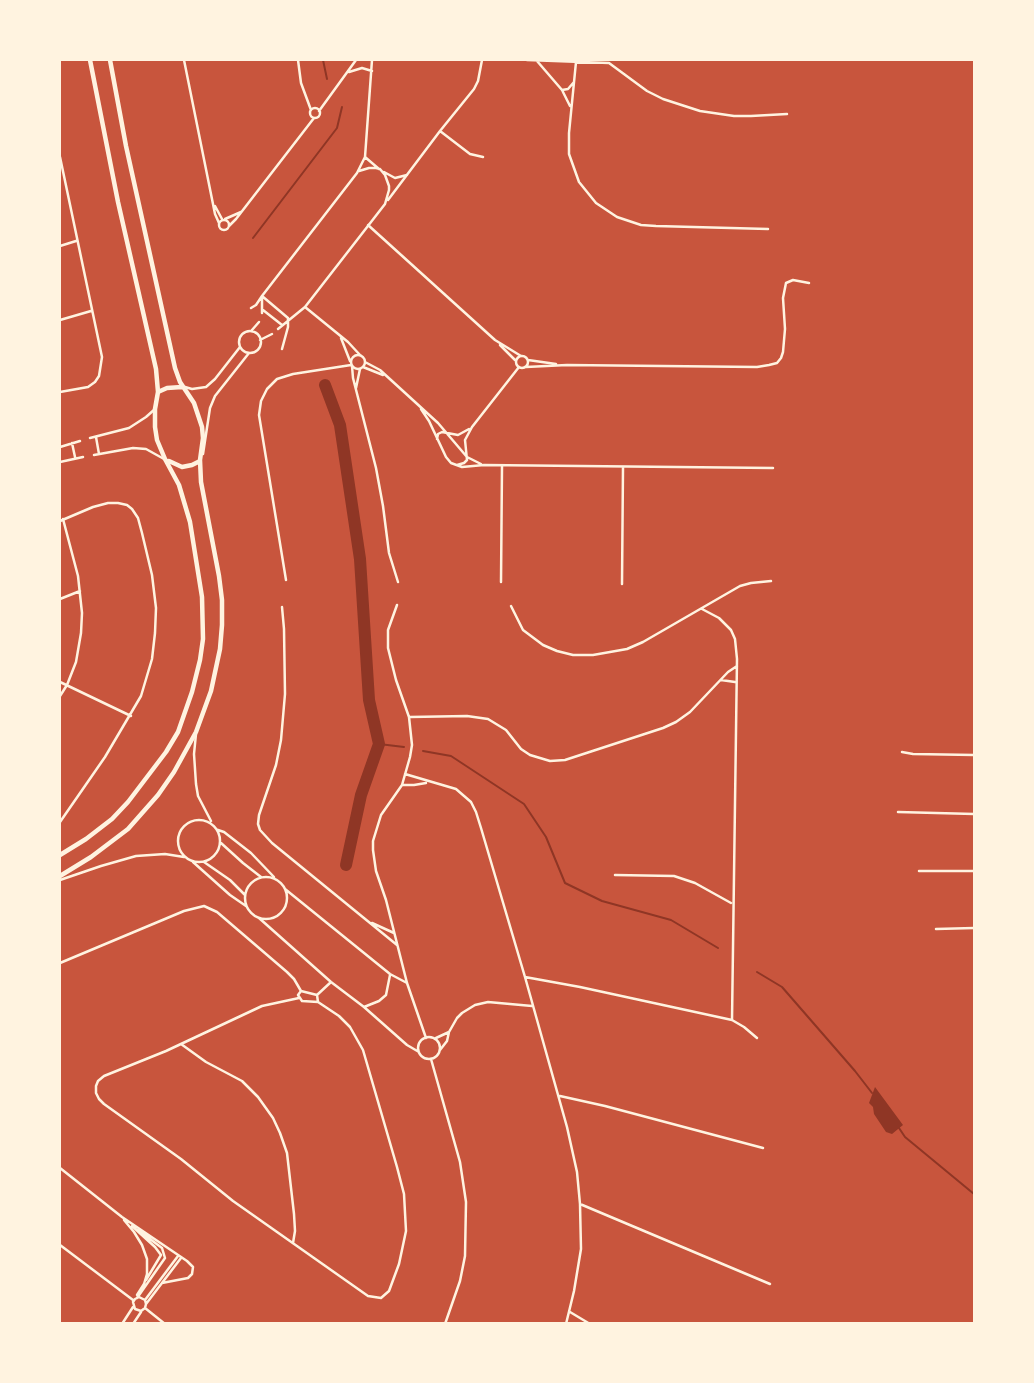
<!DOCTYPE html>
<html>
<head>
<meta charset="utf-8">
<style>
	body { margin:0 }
	#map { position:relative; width:1034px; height:1383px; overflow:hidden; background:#c8553d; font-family:Raleway,sans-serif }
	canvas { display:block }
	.frame { position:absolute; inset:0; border:61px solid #fff3e0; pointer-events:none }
</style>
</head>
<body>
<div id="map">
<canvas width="1034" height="1383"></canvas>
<div class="frame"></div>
</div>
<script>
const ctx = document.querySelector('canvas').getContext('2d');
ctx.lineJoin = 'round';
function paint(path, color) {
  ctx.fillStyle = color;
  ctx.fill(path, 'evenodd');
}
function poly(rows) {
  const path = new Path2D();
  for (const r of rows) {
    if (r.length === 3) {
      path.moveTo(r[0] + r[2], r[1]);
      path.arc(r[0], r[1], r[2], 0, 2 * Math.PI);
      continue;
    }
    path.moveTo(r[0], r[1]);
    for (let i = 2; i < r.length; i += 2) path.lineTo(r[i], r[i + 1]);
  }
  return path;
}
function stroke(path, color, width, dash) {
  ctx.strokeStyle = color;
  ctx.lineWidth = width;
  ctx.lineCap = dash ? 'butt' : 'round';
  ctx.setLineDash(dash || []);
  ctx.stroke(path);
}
const water = poly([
	[875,1087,903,1125,892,1134,886,1132,874,1114,873,1107,869,1103]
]);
const stream = poly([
	[323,60,327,79],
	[253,238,337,128,342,107],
	[379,744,404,747],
	[423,751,451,756,524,804,546,837,565,883,602,901,671,920,718,948],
	[757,972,782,987,855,1071,872,1093],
	[899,1128,905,1137,974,1194]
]);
const river = poly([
	[325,385,340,425,360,559,369,700,379,744,361,795,346,865]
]);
const minor = poly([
	[184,60,215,214,219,223],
	[298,60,301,83,311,110],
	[527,60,609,63,647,91,663,99,700,111,734,116,751,116,787,114],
	[537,61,562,90,570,106],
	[576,62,569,133,569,154,579,182,596,203,617,217,641,225,656,226,768,229],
	[349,72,362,68,372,71],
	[562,90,568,89,574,82],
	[315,113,5],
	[319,111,356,60],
	[440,131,470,154,483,157],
	[60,157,102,357,99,376,95,382,88,387,60,392],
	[365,157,379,169],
	[384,172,395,178,407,175],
	[388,200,440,131,474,89,478,81,482,60],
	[215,206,222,219],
	[225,219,241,212],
	[224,225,5],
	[368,225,495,340,521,356],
	[229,226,236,219,314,118],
	[60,246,76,241],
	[305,307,348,342,360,355],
	[251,308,256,305,262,296,288,318,288,327,282,349],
	[263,310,282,325],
	[262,313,262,296,357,173,365,157,372,60],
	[60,320,91,311],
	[278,329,305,307,385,204,389,190,389,186,385,175,380,169,376,168,369,168,359,171],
	[252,330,259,322],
	[250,342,11],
	[341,338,350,361],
	[260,340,272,334],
	[500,345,515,360],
	[358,362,7],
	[522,362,6],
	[528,360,556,364],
	[365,362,380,370,438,423,467,457,481,464],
	[352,366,353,378,376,468,383,506,389,553,398,582],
	[363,367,383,375],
	[526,367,567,365,757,367,769,365,777,363,781,358,783,352,785,329,783,298,786,283,793,280,809,283],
	[185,387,192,389,206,387,215,379,240,347],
	[356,388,360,369],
	[421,409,429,421,446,457,451,463,462,467,484,465,773,468],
	[96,437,99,454],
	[90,438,129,428,146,417,155,409],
	[437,439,438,434,442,432,458,435,469,429],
	[72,443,75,457],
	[60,447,80,441],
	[203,454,210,408,215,396,249,353],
	[94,455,133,448,146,449,164,459],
	[60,462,83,457],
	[457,465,464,463,467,460,465,440,472,427,519,367],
	[60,521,93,507,108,503,118,503,127,505,132,509,138,518,142,533,152,575,156,608,155,633,152,659,141,696,105,757,60,822],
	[286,580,259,415,261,401,267,389,277,379,293,374,351,365],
	[501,582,502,466],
	[622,584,623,467],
	[60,599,80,591],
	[397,605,388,630,388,648,396,680,409,717,412,745,410,757,402,785,381,815,373,841,373,850,376,871,386,900,407,983,426,1038],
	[511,606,523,630,543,645,557,651,573,655,593,655,627,649,643,642,740,586,751,583,771,581],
	[282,607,284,629,285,694,281,740,276,765,259,815,258,824,260,830,272,843,397,945],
	[702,609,719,618,731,630,735,639,737,659,732,1020],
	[721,680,735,682],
	[60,682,131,716],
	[60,696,67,685,76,662,81,633,82,613,78,576,63,519],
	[410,717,467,716,488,719,506,730,521,749,530,755,550,761,565,760,663,728,676,722,690,712,728,672,737,666],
	[196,734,194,754,196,784,198,796,211,821],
	[902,752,913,754,974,755],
	[405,774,456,789,471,802,476,812,481,828,525,977,567,1127,577,1172,580,1204,581,1249,574,1291,566,1324],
	[402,785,414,785,426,783],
	[898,812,974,814],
	[199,841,21],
	[218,830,224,832,251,853,274,877],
	[221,843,243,863,261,877],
	[193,862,230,895,246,906],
	[204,862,230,880,245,895],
	[919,871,974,871],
	[615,875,674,876,695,883,731,903],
	[266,898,21],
	[60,880,101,866,136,856,165,854,184,857],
	[285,889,390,974,407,983],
	[259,918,331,982,364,1007,407,1045,419,1052],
	[372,923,394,933],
	[936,929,974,928],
	[60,963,184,911,204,906,217,912,287,972,294,979,301,991],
	[525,977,580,987,732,1020,744,1027,757,1038],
	[301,991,317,995,318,1002,302,1001,298,995,301,991],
	[317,995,331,982],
	[299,998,262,1006,166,1051,104,1076,98,1081,96,1086,96,1093,99,1099,104,1104,181,1159,233,1201,368,1296,381,1298,389,1291,399,1264,406,1231,404,1194,397,1167,363,1050,350,1027,339,1016,318,1002],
	[364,1007,379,1001,386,995,390,975],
	[429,1048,11],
	[436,1038,449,1032],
	[181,1044,206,1062,242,1081,258,1097,273,1118,280,1133,287,1153,294,1214,295,1231,293,1243],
	[440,1050,447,1041,449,1032,457,1018,462,1013,475,1005,488,1002,532,1006],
	[431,1059,460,1162,466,1202,465,1256,460,1281,445,1324],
	[560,1096,605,1106,763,1148],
	[60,1168,122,1217,187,1261,193,1267,192,1274,188,1278,162,1283],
	[580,1204,770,1284],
	[124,1220,134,1232,142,1245,147,1259,147,1274,144,1284,137,1295],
	[132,1226,155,1247,161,1255,146,1280],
	[60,1245,133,1300],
	[137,1298,165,1258,162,1248,138,1230],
	[145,1300,139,1297,135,1299,133,1302,135,1309,141,1311,145,1308,146,1304,145,1300,178,1256],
	[146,1304,181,1258],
	[145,1308,165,1324],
	[570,1312,590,1324],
	[122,1324,133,1307],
	[133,1324,141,1312]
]);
const secondary = poly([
	[158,392,167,388,182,387],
	[169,461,182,467,192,465,200,461],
	[60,855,86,839,112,819,128,802,166,752,178,732,192,692,200,660,203,639,202,597,190,522,179,485,165,459,157,440,155,427,155,409,158,392,156,369,118,202,90,60],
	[60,876,91,857,128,829,158,795,174,772,196,732,211,691,220,649,222,625,222,600,219,576,201,482,200,460,203,438,202,427,194,403,180,382,175,368,126,146,110,60]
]);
paint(water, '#8f3625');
stroke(stream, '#8f3625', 2);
stroke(river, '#8f3625', 12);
stroke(minor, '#fff3e0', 2.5);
stroke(secondary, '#fff3e0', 4.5);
</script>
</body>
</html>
